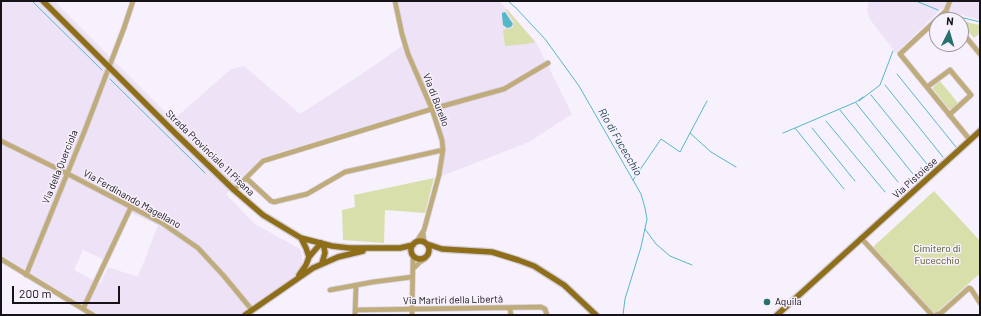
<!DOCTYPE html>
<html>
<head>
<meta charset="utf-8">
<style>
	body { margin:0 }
	#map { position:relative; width:981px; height:316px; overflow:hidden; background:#f7f0fd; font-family:Barlow,sans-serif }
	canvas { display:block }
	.frame { position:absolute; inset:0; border:2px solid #161418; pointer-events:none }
	.north { position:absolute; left:929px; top:12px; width:40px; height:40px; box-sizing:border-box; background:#f7f0fd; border:1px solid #9d98a1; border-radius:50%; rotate:5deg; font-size:11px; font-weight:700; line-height:16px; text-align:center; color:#161418 }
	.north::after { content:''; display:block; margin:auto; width:14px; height:18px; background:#26706d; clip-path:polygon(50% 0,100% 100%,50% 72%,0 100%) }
	.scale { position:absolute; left:12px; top:286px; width:108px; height:18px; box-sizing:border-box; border:2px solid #161418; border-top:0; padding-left:5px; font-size:12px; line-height:14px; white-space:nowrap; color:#161418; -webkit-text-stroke:3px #f7f0fd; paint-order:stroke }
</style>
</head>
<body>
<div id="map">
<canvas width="981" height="316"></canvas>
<div class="frame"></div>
<div class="north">N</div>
<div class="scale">200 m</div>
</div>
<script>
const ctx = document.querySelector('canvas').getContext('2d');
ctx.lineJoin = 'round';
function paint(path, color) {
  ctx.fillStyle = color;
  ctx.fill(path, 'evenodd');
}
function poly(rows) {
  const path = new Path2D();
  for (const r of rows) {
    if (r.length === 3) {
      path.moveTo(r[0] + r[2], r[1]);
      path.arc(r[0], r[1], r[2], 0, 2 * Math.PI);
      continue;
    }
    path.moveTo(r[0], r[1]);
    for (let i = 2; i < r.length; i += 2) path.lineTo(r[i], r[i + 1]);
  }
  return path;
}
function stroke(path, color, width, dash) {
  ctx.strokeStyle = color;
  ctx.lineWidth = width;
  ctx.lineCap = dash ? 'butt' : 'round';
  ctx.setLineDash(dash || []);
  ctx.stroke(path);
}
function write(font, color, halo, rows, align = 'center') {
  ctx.font = font + ' Barlow,sans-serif';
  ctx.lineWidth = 3;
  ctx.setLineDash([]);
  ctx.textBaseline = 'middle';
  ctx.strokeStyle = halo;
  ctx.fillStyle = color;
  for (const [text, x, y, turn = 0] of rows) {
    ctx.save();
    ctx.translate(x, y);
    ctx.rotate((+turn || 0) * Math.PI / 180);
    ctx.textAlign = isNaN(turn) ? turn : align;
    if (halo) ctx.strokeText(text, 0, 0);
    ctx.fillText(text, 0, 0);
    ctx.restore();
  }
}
const built = poly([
	[3,1,54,1,173,120,231,69,244,66,300,114,362,74,402,46,392,1,499,1,536,42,572,114,529,142,442,176,445,143,434,106,261,158,226,194,255,224,300,249,302,256,302,264,296,275,242,315,98,315,1,255,1,3],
	[131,213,158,225,138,277,108,267,100,284,74,270,83,250,109,262],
	[869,1,980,1,980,20,941,9,896,53,869,18,867,10]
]);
const green = poly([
	[507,9,535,42,527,44,505,46,503,30,512,28,514,23,506,10],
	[961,21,980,25,980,33,974,38,961,23],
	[940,81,958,103,952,109,949,109,933,89,933,87],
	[434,178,425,213,385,210,384,243,343,240,342,210,355,207,354,195],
	[934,191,980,241,980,276,978,275,935,314,873,247]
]);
const water = poly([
	[505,12,513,24,511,27,507,28,503,25,502,15,502,13]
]);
const stream = poly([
	[32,1,102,70],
	[508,1,516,8,545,39,579,86,641,194,645,208,647,219,641,247,625,299,623,315],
	[916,1,938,10],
	[952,15,980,22],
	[897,74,956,147],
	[110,79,205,173],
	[885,85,943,157],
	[871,95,931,169],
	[859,101,880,85,893,51],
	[856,103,913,174],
	[840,110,898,182],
	[826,121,885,192],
	[812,128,855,181],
	[690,133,711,152,736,167],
	[783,133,795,128],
	[633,180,661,139,680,152,707,101],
	[844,189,795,128,856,102,863,97],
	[645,229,656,244,670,256,692,265]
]);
const minor = poly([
	[395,1,402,34,408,54,432,109,442,140,443,150,439,175,424,230,417,241],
	[950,1,946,11,900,54,970,140],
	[946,11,951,20],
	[961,31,980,54],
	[927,87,950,70,971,95,949,115],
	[1,141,68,174,162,223,198,248,223,275,252,310],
	[246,178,271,201,274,202,307,194,345,172,443,150],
	[234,190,263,161,432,109,504,89,548,63],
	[423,233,424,242],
	[861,238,932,315],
	[1,259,93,315],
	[414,268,420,262,425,259],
	[26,275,85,130,124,28,133,1],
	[330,290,373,282,412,277],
	[83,309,131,207],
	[510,309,511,315],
	[355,310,541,307,545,309,547,315],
	[355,315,356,286],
	[412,315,413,256],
	[936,315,941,313,969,288,971,289,980,303]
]);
const major = poly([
	[43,1,176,134,234,190,263,215,301,238,332,246,349,248,400,248,413,245],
	[420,250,9],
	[321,243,324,247,325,253,322,263],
	[427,244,442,249,492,252,518,260,534,266,564,285,596,315],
	[309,257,321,243],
	[299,275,306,265,309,257,306,248,301,238],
	[245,315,313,268,338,257,363,251],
	[777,315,980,131]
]);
const markers = [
	[767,302,4,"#26706d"]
];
const streetNames = [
	["Via di Burello",436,100,69],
	["Strada Provinciale 11 Pisana",210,153,44],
	["Via della Querciola",60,167,-68],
	["Via Pistoiese",915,178,-42],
	["Via Ferdinando Magellano",132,199,29],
	["Via Martiri della Libertà",453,300,-1]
];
const parkNames = [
	["Cimitero di",937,249],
	["Fucecchio",937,261]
];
const poiNames = [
	["Aquila",775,302]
];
const waterNames = [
	["Rio di Fucecchio",620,142,60]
];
paint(built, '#ede2f6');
paint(green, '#d9dfaa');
paint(water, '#55b7c7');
stroke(stream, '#55b7c7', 1);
stroke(minor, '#d3cdd8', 6);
stroke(major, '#d3cdd8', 8);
stroke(minor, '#c0ab7a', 4.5);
stroke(major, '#8e6e19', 5.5);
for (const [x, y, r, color] of markers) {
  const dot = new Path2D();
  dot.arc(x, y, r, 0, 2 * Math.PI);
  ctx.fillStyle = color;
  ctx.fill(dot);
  stroke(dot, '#f7f0fd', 1.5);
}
write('10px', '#161418', '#f7f0fd', streetNames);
write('10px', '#4c501b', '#f7f0fd', parkNames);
write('10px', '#161418', '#f7f0fd', poiNames, 'left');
write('italic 11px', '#18444c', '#f7f0fd', waterNames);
</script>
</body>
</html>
